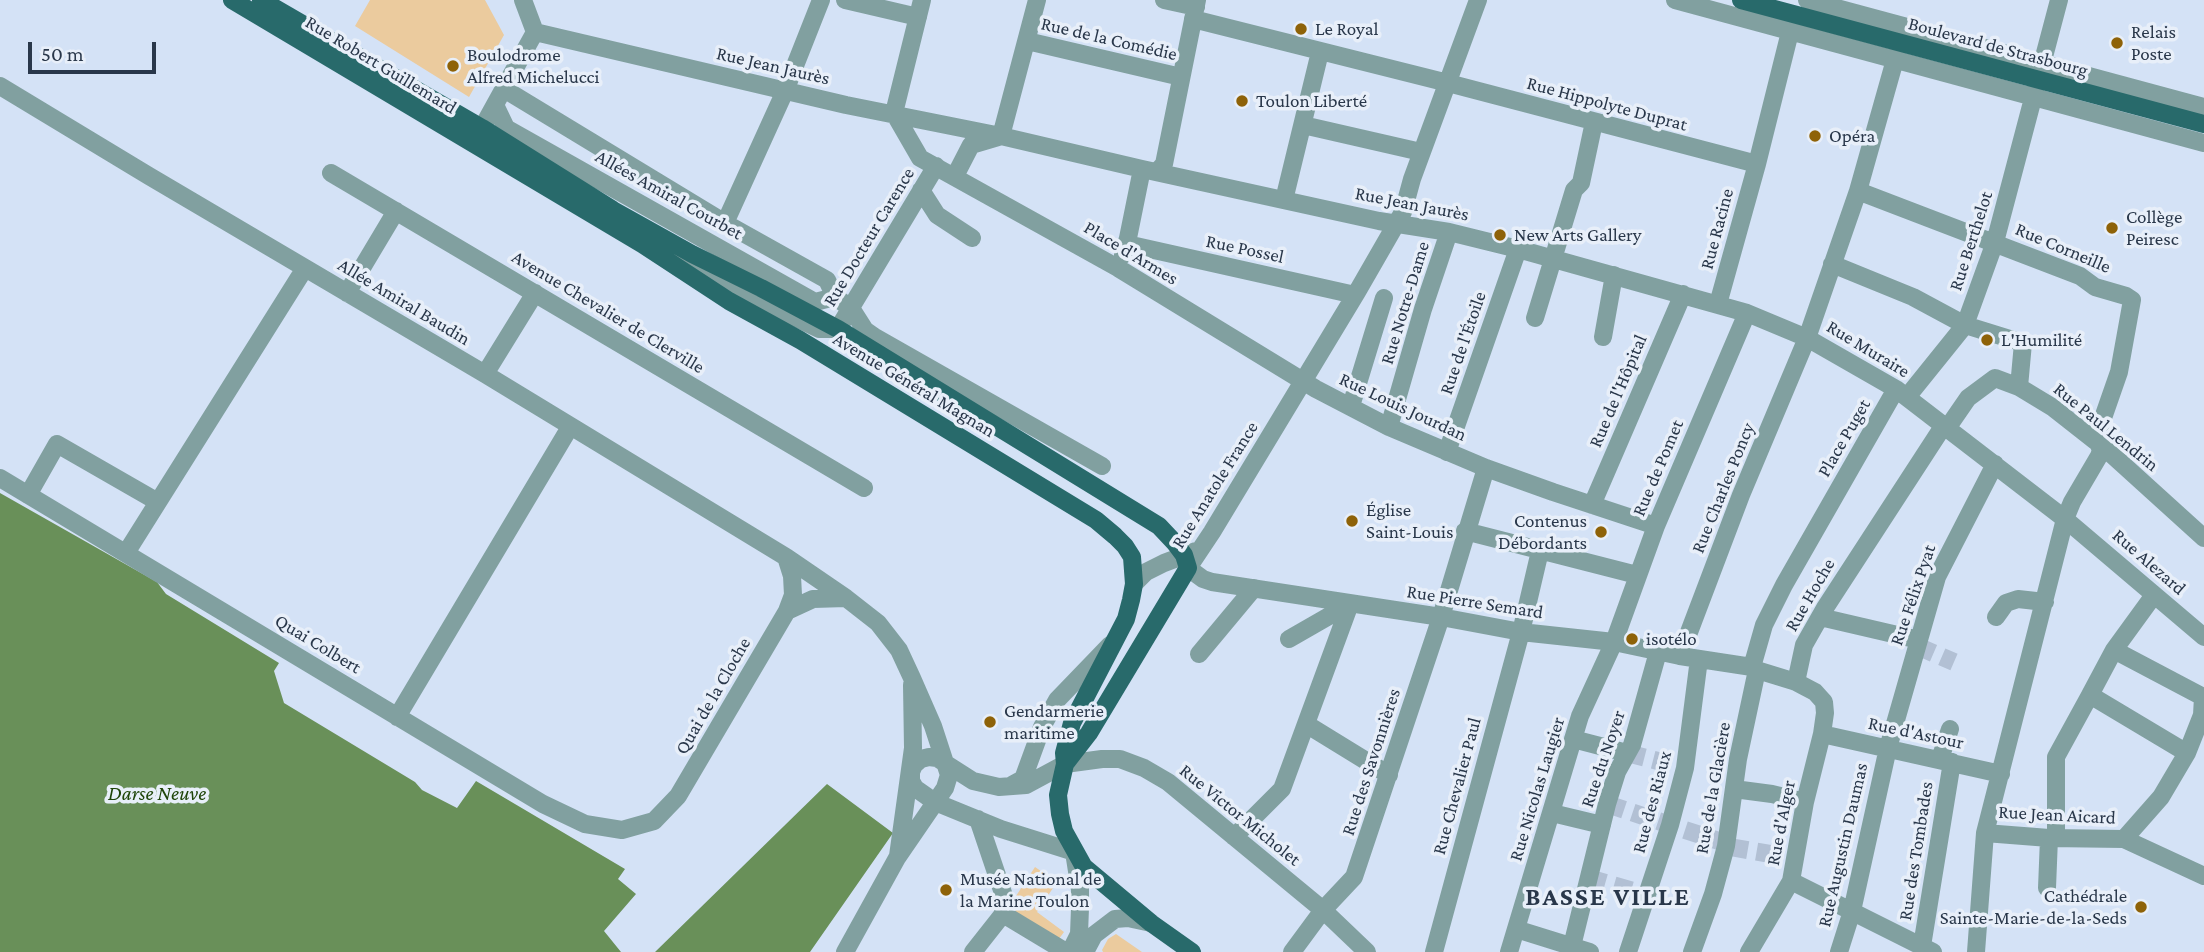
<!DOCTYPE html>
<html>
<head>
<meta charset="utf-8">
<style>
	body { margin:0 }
	#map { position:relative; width:2204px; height:952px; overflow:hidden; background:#d4e2f6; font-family:"Crimson Pro",serif }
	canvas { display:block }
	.scale { position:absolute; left:28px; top:42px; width:128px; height:32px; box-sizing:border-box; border:4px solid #29374a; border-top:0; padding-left:9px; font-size:21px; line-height:24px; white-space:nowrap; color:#29374a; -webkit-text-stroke:5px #e8eff9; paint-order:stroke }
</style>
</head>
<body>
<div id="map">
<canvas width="2204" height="952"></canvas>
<div class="scale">50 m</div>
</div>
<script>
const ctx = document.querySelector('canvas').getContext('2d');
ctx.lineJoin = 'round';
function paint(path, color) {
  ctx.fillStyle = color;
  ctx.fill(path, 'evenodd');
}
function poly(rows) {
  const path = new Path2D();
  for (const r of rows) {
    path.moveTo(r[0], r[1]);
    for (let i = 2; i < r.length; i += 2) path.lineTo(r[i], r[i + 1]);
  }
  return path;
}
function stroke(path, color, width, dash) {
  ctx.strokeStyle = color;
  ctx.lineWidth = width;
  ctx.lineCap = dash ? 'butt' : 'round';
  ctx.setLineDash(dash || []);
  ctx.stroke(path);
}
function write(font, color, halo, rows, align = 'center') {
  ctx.font = font + ' "Crimson Pro",serif';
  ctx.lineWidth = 7;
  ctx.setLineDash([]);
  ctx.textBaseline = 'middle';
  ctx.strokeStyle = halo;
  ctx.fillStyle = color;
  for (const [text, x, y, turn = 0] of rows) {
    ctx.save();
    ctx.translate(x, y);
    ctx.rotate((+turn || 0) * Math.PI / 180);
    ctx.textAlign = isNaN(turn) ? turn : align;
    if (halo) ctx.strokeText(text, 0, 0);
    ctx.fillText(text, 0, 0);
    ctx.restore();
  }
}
const green = poly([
	[370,0,485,0,504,35,469,97,355,26],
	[1035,867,1057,882,1037,912,1064,932,1056,943,1017,919,1015,909,1016,896],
	[1116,934,1142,952,1103,952,1102,950,1108,939]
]);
const water = poly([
	[0,493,157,582,166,594,279,663,274,671,284,703,415,782,422,790,457,808,476,781,625,869,618,879,636,894,604,931,621,952,0,952],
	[827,784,893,833,810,952,655,952]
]);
const minorTunnel = poly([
	[1917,646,1954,662],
	[1627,753,1685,768],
	[1607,804,1670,825],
	[1685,830,1722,842],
	[1730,847,1782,856],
	[1588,878,1647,895]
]);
const minor = poly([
	[845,0,918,17],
	[1164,0,1196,7],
	[1478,0,1412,179,1403,212,1357,292,1212,532,1188,568,1203,579,1212,582,1441,617,1521,632,1614,642,1680,656,1752,667,1757,670,1796,682,1815,692,1824,702,1825,713,1822,734,1805,802,1791,881,1749,952],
	[1675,0,2204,143],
	[1807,0,2204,107],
	[1193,19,1448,83,1757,164],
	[535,32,846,105,1001,136,1142,169,1379,221,1449,232,1518,249,1747,313,1807,338,1896,389,2065,519,2204,637],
	[1027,41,1181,77],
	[0,86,149,176,485,374,786,557,846,598,878,623,899,650,912,678,933,726,949,775,945,788,897,858,845,952],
	[504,89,725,223,827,280,835,297,851,308,865,330,875,337,1102,466],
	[495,105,506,128,815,302,835,297],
	[894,113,920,158,1118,268,1316,389,1389,427,1486,468,1553,492,1656,526],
	[894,113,922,0],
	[1303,125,1421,152],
	[482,128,535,32,523,0],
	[1001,136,1037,0],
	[1157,172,1164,164,1197,0],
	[331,173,864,488],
	[955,176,971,145,998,137],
	[921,190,937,215,972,238],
	[1858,191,2080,276,2095,287,2126,296,2132,300,2119,372,2096,438,2101,450,2099,456,2072,502,2065,519,1985,833,1976,952],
	[1284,200,1320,52],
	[725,223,785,91,821,0],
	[1127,244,1355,295],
	[1123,255,1128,238,1142,169],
	[676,260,819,329,838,329,936,166],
	[1832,264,1913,297,1965,325,2023,343,2019,387],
	[347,293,396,211],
	[1718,304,1757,164,1793,20],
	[1535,318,1574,190,1581,183,1594,122],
	[1603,337,1614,275],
	[485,374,535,293],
	[1907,397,1965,325,1995,242,2059,0],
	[1351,406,1384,298],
	[1389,427,1423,309,1449,232],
	[1948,427,1968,398,1995,378,2019,387,2052,407,2108,451,2204,538],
	[1447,452,1518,249],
	[0,478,543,804,585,824,622,830,654,821,678,796,787,611,813,599,846,598],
	[28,495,57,444,158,502],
	[1592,505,1683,294],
	[1465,531,1637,575],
	[126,553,305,268],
	[786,557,792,576,793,595,787,611],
	[1134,584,1146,572,1164,563,1196,551],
	[1820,617,1919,640],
	[1996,617,2006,603,2018,599,2045,602],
	[1289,639,1350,604],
	[2114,650,2203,697,2202,715,2187,753,2161,797,2124,839],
	[1199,654,1254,588],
	[1680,656,1741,495,1807,338,1858,191,1900,42],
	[1752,667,1764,625,1784,585,1896,389],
	[1796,682,1804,645,1825,608,1944,425],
	[2090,695,2114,650,2154,595],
	[397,717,570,427],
	[1306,724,1389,775],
	[1822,734,2001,774],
	[1573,739,1627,753],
	[1940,759,1950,729],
	[1012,785,1023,779,1042,727,1057,700,1110,645],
	[1734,789,1772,794,1805,802],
	[1552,813,1602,825],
	[1985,833,2049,838,2124,839,2204,876],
	[1234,837,1282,789,1350,604],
	[2056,838,2056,757,2090,695,2187,753],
	[898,856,913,748,912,685],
	[1791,881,1933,952],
	[2047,888,2049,838],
	[1003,914,1066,952],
	[1516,929,1590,952],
	[1572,946,1607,804,1617,772,1632,745,1658,652],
	[1922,946,1952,762],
	[973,952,1003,914,1004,896,978,819],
	[1070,952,1079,934,1080,908,1080,890,1074,852,1001,829,935,802,915,788,911,781,911,772,914,765,921,759,929,757,937,758,973,781,999,787,1026,785,1065,764,1102,759,1120,759,1144,768,1168,782,1323,910,1367,952],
	[1085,952,1094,935,1115,919,1128,918,1151,923],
	[1292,952,1323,910,1354,877,1441,617,1486,468],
	[1434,952,1521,632,1540,551],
	[1509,952,1580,716,1614,642,1656,526,1747,313],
	[1628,952,1670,825,1685,768,1699,659],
	[1692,952,1713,894,1726,846,1738,759,1757,670],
	[1839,952,1852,911,1888,748,1937,577,1995,464]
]);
const major = poly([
	[232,0,642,244,729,301,800,340,1096,520,1115,536,1125,546,1132,557,1134,584,1131,600,1126,619,1072,723,1064,753,1065,764,1058,795,1060,814,1064,831,1084,867,1151,923,1192,952],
	[261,0,482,128,613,210,692,254,761,288,838,329,1159,526,1175,543,1184,555,1188,568,1089,733,1065,764],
	[1741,0,2204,124]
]);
const markers = [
	[1301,29,7,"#8e6208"],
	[2117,43,7,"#8e6208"],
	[453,66,7,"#8e6208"],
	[1242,101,7,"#8e6208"],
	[1815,136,7,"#8e6208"],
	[2112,228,7,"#8e6208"],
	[1500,235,7,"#8e6208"],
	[1987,340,7,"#8e6208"],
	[1352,521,7,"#8e6208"],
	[1601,532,7,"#8e6208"],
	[1632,639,7,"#8e6208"],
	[990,722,7,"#8e6208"],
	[946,890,7,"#8e6208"],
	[2141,907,7,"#8e6208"]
];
const poiNames = [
	["Le Royal",1315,29],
	["Relais",2131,32],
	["Poste",2131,54],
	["Boulodrome",467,55],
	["Alfred Michelucci",467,77],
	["Toulon Liberté",1256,101],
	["Opéra",1829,136],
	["Collège",2126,217],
	["Peiresc",2126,239],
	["New Arts Gallery",1514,235],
	["L'Humilité",2001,340],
	["Église",1366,510],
	["Saint-Louis",1366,532],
	["Contenus",1587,521,"right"],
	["Débordants",1587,543,"right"],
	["isotélo",1646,639],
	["Gendarmerie",1004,711],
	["maritime",1004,733],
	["Musée National de",960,879],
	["la Marine Toulon",960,901],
	["Cathédrale",2127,896,"right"],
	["Sainte-Marie-de-la-Seds",2127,918,"right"]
];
const streetNames = [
	["Rue de la Comédie",1109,39,13],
	["Boulevard de Strasbourg",1998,47,15],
	["Rue Robert Guillemard",381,65,31],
	["Rue Jean Jaurès",773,66,13],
	["Rue Hippolyte Duprat",1607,104,15],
	["Allées Amiral Courbet",669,195,29],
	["Rue Jean Jaurès",1412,204,11],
	["Rue Racine",1717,229,-75],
	["Rue Docteur Carence",869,237,-59],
	["Rue Berthelot",1971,241,-72],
	["Rue Corneille",2063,248,23],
	["Rue Possel",1245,249,12],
	["Place d'Armes",1131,253,31],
	["Allée Amiral Baudin",404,302,31],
	["Rue Notre-Dame",1405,303,-73],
	["Avenue Chevalier de Clerville",608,312,31],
	["Rue de l'Étoile",1463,343,-71],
	["Rue Muraire",1868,349,31],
	["Avenue Général Magnan",914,385,31],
	["Rue de l'Hôpital",1618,391,-67],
	["Rue Louis Jourdan",1403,407,25],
	["Rue Paul Lendrin",2106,427,39],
	["Place Puget",1844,438,-60],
	["Rue de Pomet",1658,468,-67],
	["Rue Anatole France",1215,485,-58],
	["Rue Charles Poncy",1723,488,-68],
	["Rue Alezard",2149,562,41],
	["Rue Hoche",1810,595,-60],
	["Rue Félix Pyat",1913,595,-71],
	["Rue Pierre Semard",1475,602,9],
	["Quai Colbert",318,644,31],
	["Quai de la Cloche",713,696,-60],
	["Rue d'Astour",1916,733,12],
	["Rue du Noyer",1603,759,-71],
	["Rue des Savonnières",1371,762,-72],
	["Rue Chevalier Paul",1457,786,-75],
	["Rue de la Glacière",1713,788,-80],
	["Rue Nicolas Laugier",1537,789,-73],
	["Rue des Riaux",1652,802,-75],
	["Rue Victor Micholet",1240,815,39],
	["Rue Jean Aicard",2057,815,3],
	["Rue d'Alger",1781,823,-79],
	["Rue Augustin Daumas",1843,845,-77],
	["Rue des Tombades",1916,851,-81]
];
const waterNames = [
	["Darse Neuve",157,794]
];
const districtNames = [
	["BASSE VILLE",1608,897]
];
paint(green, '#ebcb9e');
paint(water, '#699059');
stroke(minorTunnel, '#b2c0d4', 18, [18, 9]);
stroke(minor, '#81a0a0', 18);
stroke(major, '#286a6b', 18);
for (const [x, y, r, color] of markers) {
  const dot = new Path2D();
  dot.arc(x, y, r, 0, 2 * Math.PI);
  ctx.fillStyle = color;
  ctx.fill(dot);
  stroke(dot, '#e8eff9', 2.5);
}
write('19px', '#29374a', '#e8eff9', poiNames, 'left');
write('19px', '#29374a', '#e8eff9', streetNames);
write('italic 21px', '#1f4509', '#e8eff9', waterNames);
ctx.letterSpacing = '2px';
write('bold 26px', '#29374a', '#e8eff9', districtNames);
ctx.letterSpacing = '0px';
</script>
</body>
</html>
